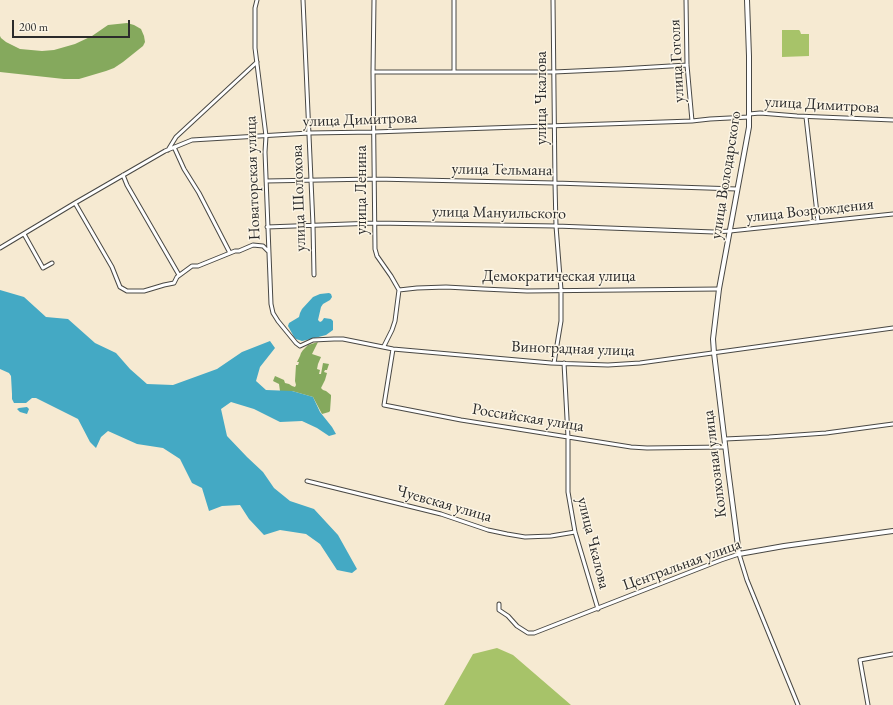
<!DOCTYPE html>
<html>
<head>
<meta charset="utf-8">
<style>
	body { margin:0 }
	#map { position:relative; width:893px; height:705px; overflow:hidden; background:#f6ead2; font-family:"EB Garamond",serif }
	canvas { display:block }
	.scale { position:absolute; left:12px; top:20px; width:118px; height:18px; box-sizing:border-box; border:2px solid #2b2b2b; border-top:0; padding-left:5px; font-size:12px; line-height:14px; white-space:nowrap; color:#2b2b2b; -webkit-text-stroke:3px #fcf5e5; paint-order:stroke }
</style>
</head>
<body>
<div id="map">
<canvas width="893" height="705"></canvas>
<div class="scale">200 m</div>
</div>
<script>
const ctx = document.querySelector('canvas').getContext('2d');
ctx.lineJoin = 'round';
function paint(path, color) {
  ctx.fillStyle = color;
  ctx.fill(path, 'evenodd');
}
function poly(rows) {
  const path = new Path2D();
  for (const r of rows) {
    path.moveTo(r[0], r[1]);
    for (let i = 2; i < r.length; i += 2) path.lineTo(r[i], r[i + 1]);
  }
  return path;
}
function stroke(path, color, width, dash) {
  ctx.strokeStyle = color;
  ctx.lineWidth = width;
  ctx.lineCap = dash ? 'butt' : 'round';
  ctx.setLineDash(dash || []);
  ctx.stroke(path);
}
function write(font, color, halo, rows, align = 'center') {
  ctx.font = font + ' "EB Garamond",serif';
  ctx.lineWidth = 3;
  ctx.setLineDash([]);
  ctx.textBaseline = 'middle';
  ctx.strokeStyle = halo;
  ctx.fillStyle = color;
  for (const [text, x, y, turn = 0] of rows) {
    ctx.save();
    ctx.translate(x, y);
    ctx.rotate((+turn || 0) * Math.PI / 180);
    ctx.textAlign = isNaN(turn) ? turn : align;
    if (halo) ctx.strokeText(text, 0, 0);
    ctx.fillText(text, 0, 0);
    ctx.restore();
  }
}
const green = poly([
	[782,30,799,30,800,31,801,34,809,34,809,56,782,57],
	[497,648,513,655,571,705,444,705,473,654]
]);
const forest = poly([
	[127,23,134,25,141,29,144,36,145,42,143,46,123,62,114,68,106,71,79,79,64,79,0,72,0,36,1,38,6,42,20,49,42,51,54,50,75,44,92,36,108,25],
	[318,342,312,354,321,357,318,364,317,369,320,370,319,374,321,374,323,363,329,364,327,370,325,370,324,372,327,373,325,380,321,388,323,390,326,391,331,395,331,397,330,411,329,412,322,414,313,397,292,391,280,391,279,384,273,381,275,376,284,380,285,383,289,384,292,386,295,387,296,385,295,381,296,365,298,365,299,362,297,362,300,356,301,353,303,350,308,345]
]);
const water = poly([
	[0,290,24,297,46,317,68,319,95,343,116,353,130,369,147,384,173,385,217,369,242,352,270,341,275,348,260,367,256,381,266,390,292,391,313,397,320,412,332,427,336,434,329,436,317,428,302,421,280,422,254,409,231,402,221,409,227,436,247,457,263,472,274,488,290,501,314,509,338,535,357,569,352,573,337,570,320,544,306,534,280,530,264,535,249,519,240,505,222,506,209,511,202,488,192,483,180,459,163,448,137,444,108,431,101,437,96,448,90,442,78,419,36,398,32,398,26,403,14,403,12,399,12,394,11,376,9,373,0,369],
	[329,293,331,294,332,297,330,300,323,304,321,307,318,320,320,322,322,321,324,318,331,319,333,321,333,330,326,335,311,339,302,341,296,339,294,337,288,326,289,323,299,317,300,313,302,309,313,297,320,294],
	[27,407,29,409,27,414,20,412,17,409,19,408]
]);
const minor = poly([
	[257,0,255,8,255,48,266,136,265,152,271,304,273,313,278,321,296,343,300,346,313,340,334,339,343,339,393,349,551,363,608,365,640,363,893,328],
	[303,0,313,225,314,275],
	[374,0,373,72,375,249,377,256,391,276,399,290,395,321,392,330,384,346],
	[553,0,555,183,556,226,561,290,561,321,554,363],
	[686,0,687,65,692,121],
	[373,72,554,72,620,69,687,65],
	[454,72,454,0],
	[749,114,760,113,797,116,893,120],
	[806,117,818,222],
	[174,147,184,169,199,193,230,253],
	[168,150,176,137,257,62],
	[123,175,127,185,179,275],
	[266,181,375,179,555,183,737,189],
	[75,203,112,267,120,287,127,291,144,291,164,285,174,283,177,277,192,266,198,266,235,251,239,251,253,245,263,246,268,251],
	[267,227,375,223,556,226,714,232,730,231,893,214],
	[24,234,43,268,52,263],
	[0,248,75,203,165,151,192,140,309,133,374,132,692,121,710,119,749,117],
	[399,290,417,288,446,287,483,289,527,291,719,289],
	[393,349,384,405,461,420,631,447,647,448,725,447],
	[564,363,568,437,568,492,575,532,598,609],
	[725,439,769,437,826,433,893,424],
	[307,481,441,514,488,530,507,534,525,537,551,536,575,532],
	[499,604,499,610,508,616,517,626,528,633,534,633,721,560,739,554,747,580,798,705],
	[868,705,860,660,893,654]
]);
const tertiary = poly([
	[747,0,749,56,749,127,719,289,713,339,714,353,728,469,739,554,784,546,893,531]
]);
const streetNames = [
	["улица Гоголя",677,61,-93],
	["улица Чкалова",542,98,-90],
	["улица Димитрова",822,105,3],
	["улица Димитрова",360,120,-2],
	["улица Тельмана",502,170,1],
	["улица Володарского",726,175,-81],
	["Новаторская улица",253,178,-92],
	["улица Ленина",362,190,-90],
	["улица Шолохова",299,198,-92],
	["улица Возрождения",810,211,-6],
	["улица Мануильского",499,213,1],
	["Демократическая улица",559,277],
	["Виноградная улица",573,349,2],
	["Российская улица",528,418,9],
	["Колхозная улица",715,464,-97],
	["Чуевская улица",444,504,16],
	["улица Чкалова",593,543,76],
	["Центральная улица",682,565,-20]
];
paint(green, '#a7c369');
paint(forest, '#85a95d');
paint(water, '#44a9c4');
stroke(minor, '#494844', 5);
stroke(tertiary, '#494844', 6);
stroke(minor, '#fff', 3);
stroke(tertiary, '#fff', 4);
write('16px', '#2b2b2b', '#fcf5e5', streetNames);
</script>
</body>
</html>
